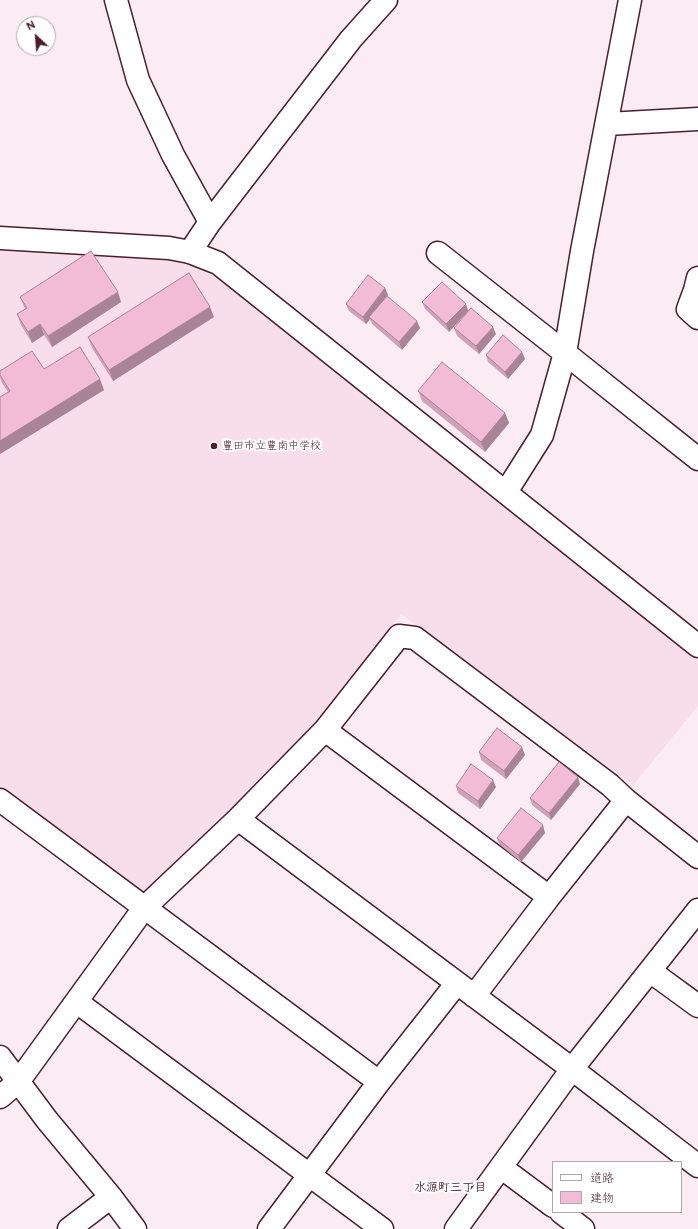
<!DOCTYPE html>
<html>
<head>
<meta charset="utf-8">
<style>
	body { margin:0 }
	#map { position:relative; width:698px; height:1229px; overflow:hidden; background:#fbebf3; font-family:"Balsamiq Sans","Klee One",sans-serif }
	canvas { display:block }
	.legend { position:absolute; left:552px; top:1161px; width:130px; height:52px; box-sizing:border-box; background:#fff; border:1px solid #b7a5aa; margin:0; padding:5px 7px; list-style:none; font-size:12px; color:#4a1f2b }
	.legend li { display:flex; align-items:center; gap:8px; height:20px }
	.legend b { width:20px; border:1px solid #b7a5aa }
	.north { position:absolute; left:16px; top:16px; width:40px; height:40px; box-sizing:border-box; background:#fff; border:1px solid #b7a5aa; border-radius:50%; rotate:334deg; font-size:11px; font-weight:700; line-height:16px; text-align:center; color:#4a1f2b }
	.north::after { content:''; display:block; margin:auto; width:14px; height:18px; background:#4a1f2b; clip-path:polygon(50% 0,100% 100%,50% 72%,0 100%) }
</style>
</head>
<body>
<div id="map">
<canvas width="698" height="1229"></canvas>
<ul class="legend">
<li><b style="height:5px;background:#fff"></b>道路</li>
<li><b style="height:11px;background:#f2bcd7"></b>建物</li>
</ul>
<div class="north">N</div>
</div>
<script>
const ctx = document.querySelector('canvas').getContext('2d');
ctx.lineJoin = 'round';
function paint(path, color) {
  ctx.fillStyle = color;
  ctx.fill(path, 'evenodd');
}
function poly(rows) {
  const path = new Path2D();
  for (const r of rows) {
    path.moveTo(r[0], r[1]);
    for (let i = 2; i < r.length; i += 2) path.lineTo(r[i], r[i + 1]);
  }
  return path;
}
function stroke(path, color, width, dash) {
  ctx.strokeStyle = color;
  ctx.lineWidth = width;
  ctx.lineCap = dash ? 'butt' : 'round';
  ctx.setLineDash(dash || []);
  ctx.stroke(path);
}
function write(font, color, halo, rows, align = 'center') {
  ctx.font = font + ' "Balsamiq Sans","Klee One",sans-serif';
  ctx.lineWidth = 4;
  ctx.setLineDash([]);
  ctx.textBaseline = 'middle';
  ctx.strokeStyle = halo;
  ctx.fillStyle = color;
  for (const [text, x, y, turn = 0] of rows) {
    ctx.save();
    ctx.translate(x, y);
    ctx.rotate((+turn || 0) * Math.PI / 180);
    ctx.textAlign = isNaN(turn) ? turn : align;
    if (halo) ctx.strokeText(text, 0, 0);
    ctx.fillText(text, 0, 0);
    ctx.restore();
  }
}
const built = poly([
	[0,249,162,258,194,267,216,277,698,661,698,706,633,785,401,614,316,725,147,893,134,890,0,790]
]);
const street = poly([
	[116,0,138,80,173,155,210,222],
	[607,124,698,119],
	[190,252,210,222,351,39,386,0],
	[438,253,565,353,698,459],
	[698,278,695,290,688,309,698,318],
	[506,492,542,435,565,353,582,251,630,0],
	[325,730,549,897],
	[0,800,379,1082],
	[238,819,572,1069,698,1166],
	[650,971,698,1006],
	[474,996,549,897,626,800],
	[77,1002,382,1229],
	[0,1057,47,1120,111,1197,135,1229],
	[0,1097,18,1082,144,908,238,819,325,730,399,636,415,638,610,785,626,800,698,857],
	[502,1168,553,1206],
	[561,1212,583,1229],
	[69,1229,111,1197],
	[269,1229,379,1082,457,983],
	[456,1229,572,1069,698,910]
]);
const secondary = poly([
	[0,238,169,248,190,252,218,263,698,646]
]);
const wall = poly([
	[385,288,388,295,387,296,420,328,402,350,372,324,370,319,366,324,349,311,346,304],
	[20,297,121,302,52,347,44,335,32,343,21,325,17,314,25,309],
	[422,302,466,304,468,311,449,332,425,309],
	[214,317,113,381,92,348,88,337],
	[454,328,496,334,479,354,457,336],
	[522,352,525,359,508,379,488,362,486,355],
	[44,369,104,390,0,454,0,397,8,392,2,383,0,377,0,371],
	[418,391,505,413,509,423,485,452,422,401],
	[479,752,525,755,506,779,481,760],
	[580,784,551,820,532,805,530,798],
	[456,786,496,787,480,809,458,793],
	[545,833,521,862,500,845,497,838]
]);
const shadedWall = poly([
	[385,288,388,295,371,318,369,317,370,319,366,324,363,317],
	[118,292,121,302,52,347,48,336],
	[466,304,468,311,449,332,446,324],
	[210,307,214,317,113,381,109,370],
	[417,321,420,328,402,350,399,342],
	[40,324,44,335,32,343,28,332],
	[493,327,496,334,479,354,476,346],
	[522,352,525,359,508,379,505,372],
	[100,379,104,390,0,454,0,441],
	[505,413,509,423,485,452,481,442],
	[522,747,525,755,506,779,504,771],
	[578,777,580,784,551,820,549,813],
	[493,780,496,787,480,809,478,801],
	[543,825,545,833,521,862,518,855]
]);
const building = poly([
	[91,251,118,292,48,336,40,324,28,332,17,314,27,308,20,297,91,251],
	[189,273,210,307,109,370,88,337,189,273],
	[368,275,385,288,363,317,346,304,368,275],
	[442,282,466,304,446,324,422,302,442,282],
	[387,296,417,321,399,342,369,317,387,296],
	[471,308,493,327,476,346,454,328,471,308],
	[503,335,522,352,505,372,486,355,503,335],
	[80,347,100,379,0,441,0,397,10,391,0,375,0,371,32,351,44,369,80,347],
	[442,362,505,413,481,442,418,391,442,362],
	[497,728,522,747,504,771,479,752,497,728],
	[559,762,578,777,549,813,530,798,559,762],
	[471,764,493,780,478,801,456,786,471,764],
	[521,808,543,825,518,855,497,838,521,808]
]);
const markers = [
	[214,446,4,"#4a1f2b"]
];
const poiNames = [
	["豊田市立豊南中学校",222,446]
];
const neighbourhoodNames = [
	["水源町三丁目",450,1188]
];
paint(built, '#f8ddeb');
stroke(street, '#4a1f2b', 25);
stroke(secondary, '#4a1f2b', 25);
stroke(street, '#fff', 22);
stroke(secondary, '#fff', 22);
paint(wall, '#d0a2b9');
paint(shadedWall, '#a98496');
paint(building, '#f2bcd7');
stroke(building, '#a98496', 1);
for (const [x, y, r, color] of markers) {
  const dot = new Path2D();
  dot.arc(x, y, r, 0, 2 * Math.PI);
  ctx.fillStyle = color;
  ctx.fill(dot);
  stroke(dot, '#fff', 1.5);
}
write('11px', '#4a1f2b', '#fff', poiNames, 'left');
write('bold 12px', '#4a1f2b', '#fff', neighbourhoodNames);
</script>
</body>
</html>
